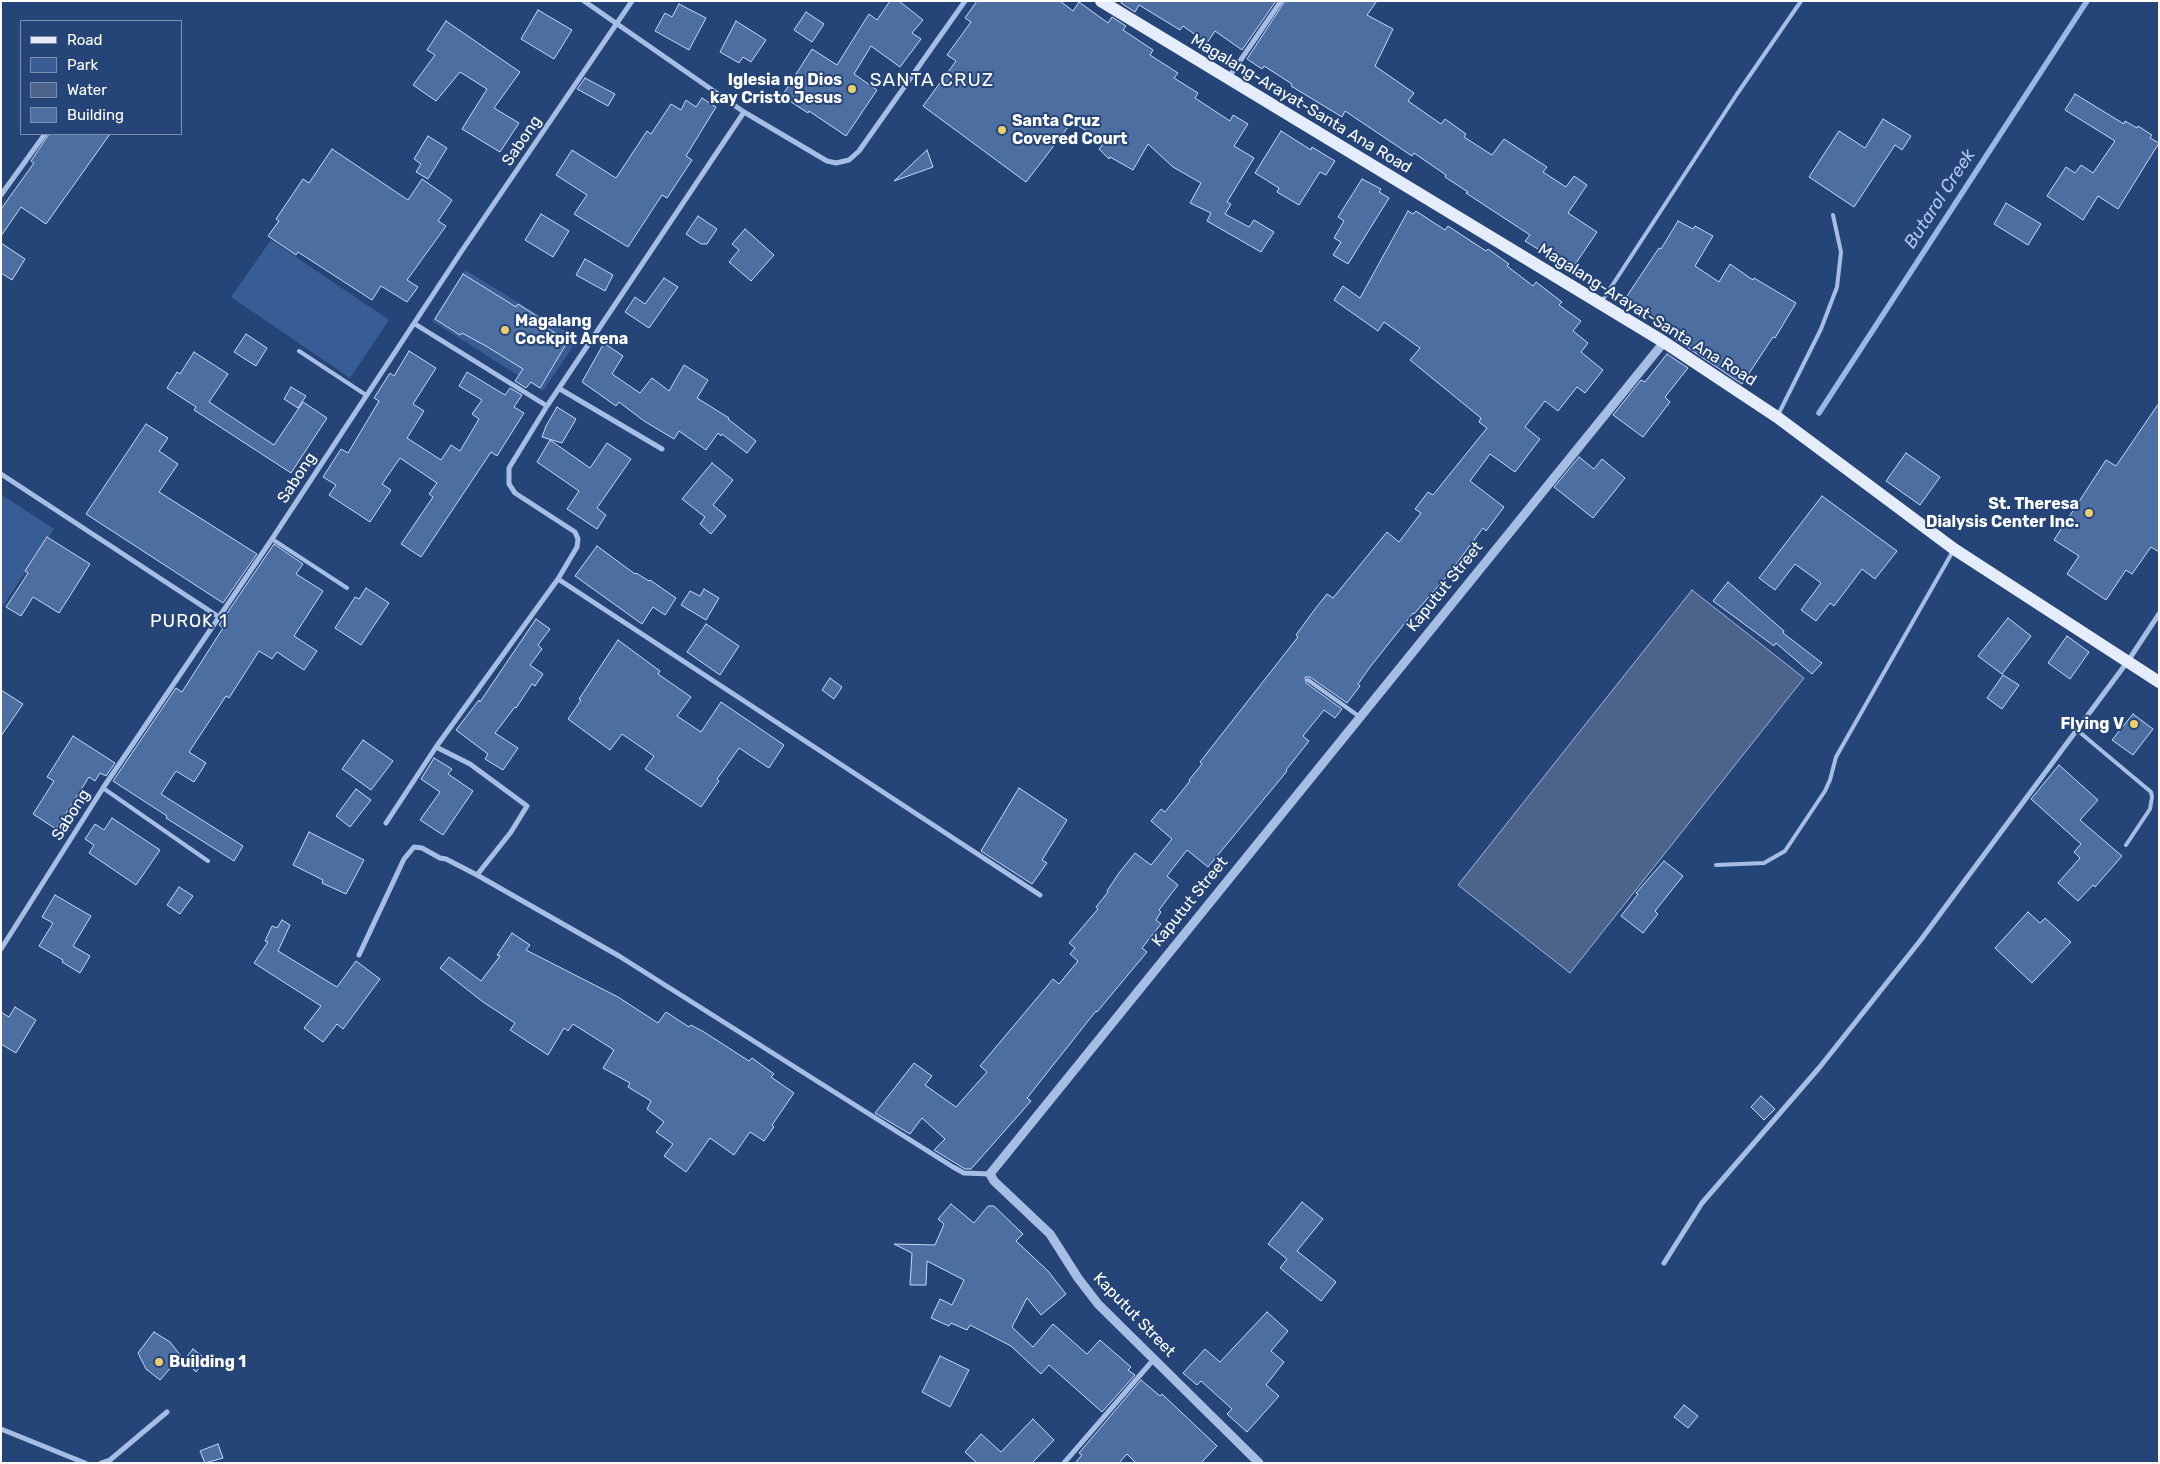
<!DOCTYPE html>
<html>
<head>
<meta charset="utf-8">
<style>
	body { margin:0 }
	#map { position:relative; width:2160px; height:1464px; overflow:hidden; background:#254477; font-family:Rubik,sans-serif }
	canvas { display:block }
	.frame { position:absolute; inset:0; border:2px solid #fff; pointer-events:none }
	.legend { position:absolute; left:20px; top:20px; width:162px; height:115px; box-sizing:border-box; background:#254477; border:1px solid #7c8fad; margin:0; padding:6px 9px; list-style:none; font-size:15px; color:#fff }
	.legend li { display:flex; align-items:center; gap:10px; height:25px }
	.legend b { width:25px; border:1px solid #7c8fad }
</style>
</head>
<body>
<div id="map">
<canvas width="2160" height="1464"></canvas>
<div class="frame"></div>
<ul class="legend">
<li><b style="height:6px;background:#e5edfc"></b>Road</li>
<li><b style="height:14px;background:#385d94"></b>Park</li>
<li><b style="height:14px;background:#4d648a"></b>Water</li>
<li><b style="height:14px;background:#4d6ea1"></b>Building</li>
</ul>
</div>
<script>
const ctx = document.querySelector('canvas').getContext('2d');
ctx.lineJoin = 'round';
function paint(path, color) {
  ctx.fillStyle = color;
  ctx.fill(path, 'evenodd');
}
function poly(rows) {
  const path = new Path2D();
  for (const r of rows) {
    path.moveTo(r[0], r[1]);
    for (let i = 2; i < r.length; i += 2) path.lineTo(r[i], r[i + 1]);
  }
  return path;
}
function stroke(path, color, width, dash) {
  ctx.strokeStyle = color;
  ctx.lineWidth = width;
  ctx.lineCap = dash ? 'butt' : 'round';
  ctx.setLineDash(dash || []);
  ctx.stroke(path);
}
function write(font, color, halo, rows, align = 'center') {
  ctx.font = font + ' Rubik,sans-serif';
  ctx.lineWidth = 4;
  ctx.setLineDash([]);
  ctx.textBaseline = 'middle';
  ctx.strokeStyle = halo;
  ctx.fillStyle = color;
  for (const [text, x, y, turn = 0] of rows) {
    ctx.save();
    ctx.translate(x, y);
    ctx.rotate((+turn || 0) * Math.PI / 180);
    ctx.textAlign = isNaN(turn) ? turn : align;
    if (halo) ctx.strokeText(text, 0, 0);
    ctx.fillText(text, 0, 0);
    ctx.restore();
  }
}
const green = poly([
	[271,240,389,320,350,378,231,297],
	[465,270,578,339,543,391,432,321],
	[2,495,54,529,1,609,1,496]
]);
const water = poly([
	[1692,590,1804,678,1570,973,1458,885,1692,590]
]);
const stream = poly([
	[1819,413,2087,1]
]);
const building = poly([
	[890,1,899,1,923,20,912,33,921,39,900,67,871,46,854,74,877,90,846,136,809,111,808,113,782,96,812,49,837,65,869,14,877,20,890,1],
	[977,1,1060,1,1073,11,1079,2,1108,23,1112,17,1126,26,1123,30,1153,50,1150,55,1178,73,1174,78,1198,93,1195,98,1230,121,1233,115,1248,124,1234,146,1254,158,1227,202,1231,204,1225,214,1249,227,1254,220,1274,232,1261,252,1207,221,1211,213,1190,203,1201,183,1173,167,1148,144,1133,170,1110,157,1109,159,1099,149,1105,142,1072,122,1026,182,923,106,956,61,947,55,971,22,965,18,977,1],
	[1122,1,1276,1,1242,50,1215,31,1207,43,1183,26,1180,30,1139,5,1135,12,1121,3,1122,1],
	[1285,1,1377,1,1367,15,1393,29,1375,66,1414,93,1408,101,1441,124,1445,119,1466,134,1464,137,1492,155,1504,139,1547,167,1543,172,1566,187,1574,176,1587,185,1568,213,1597,232,1574,266,1549,250,1546,254,1525,241,1530,235,1466,193,1468,192,1445,177,1446,175,1414,153,1412,156,1345,111,1342,117,1291,86,1292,84,1264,66,1262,69,1247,59,1285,1],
	[679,4,706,18,689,50,655,31,665,13,672,17,679,4],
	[538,10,572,30,554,59,521,39,538,10],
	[806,12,824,24,812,42,794,30,806,12],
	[446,21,520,72,494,108,519,123,500,152,462,129,487,89,460,72,436,101,413,85,435,55,427,50,446,21],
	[736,21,766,40,751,62,743,57,739,63,720,52,736,21],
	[585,78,615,94,608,106,577,89,585,78],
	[2075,94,2124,124,2125,121,2137,128,2138,126,2152,135,2150,138,2159,143,2118,209,2098,196,2083,220,2047,196,2066,167,2075,173,2081,165,2093,173,2115,141,2065,110,2075,94],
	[702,98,716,107,686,156,692,160,667,198,662,195,628,247,574,214,587,195,556,175,572,150,616,178,647,131,651,134,671,104,681,110,686,100,696,107,702,98],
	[1883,119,1911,136,1902,150,1895,145,1854,207,1809,177,1839,131,1865,148,1883,119],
	[1281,131,1311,150,1312,147,1335,161,1326,175,1320,172,1299,205,1277,192,1279,188,1255,173,1281,131],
	[49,134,110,134,46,224,21,207,1,236,1,209,34,163,31,161,49,134],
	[428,136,447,148,428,179,416,172,421,164,414,159,428,136],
	[332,149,408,200,422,179,452,200,438,221,446,226,407,280,418,287,407,302,381,286,372,300,298,252,296,255,268,236,279,221,276,219,303,179,309,183,332,149],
	[927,150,933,167,894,181,927,150],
	[1362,179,1381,189,1379,192,1389,198,1348,264,1333,255,1341,242,1334,238,1344,221,1338,217,1362,179],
	[2006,203,2041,224,2028,245,1994,224,2006,203],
	[1408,211,1413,214,1416,211,1445,230,1448,226,1486,251,1488,249,1509,264,1507,266,1533,286,1536,282,1562,302,1559,305,1581,321,1573,331,1588,343,1581,352,1603,370,1585,393,1577,387,1558,411,1545,401,1525,427,1540,439,1515,472,1490,454,1470,481,1504,507,1486,531,1483,528,1448,575,1414,614,1413,613,1370,667,1358,684,1360,686,1347,703,1310,677,1305,677,1306,683,1342,709,1335,718,1324,710,1303,736,1309,741,1286,770,1287,771,1208,867,1187,850,1167,876,1178,885,1159,910,1161,912,1156,920,1161,924,1142,948,1147,952,1097,1012,1096,1011,1027,1098,1031,1101,971,1169,965,1169,934,1150,945,1139,922,1118,910,1134,875,1113,914,1063,932,1076,925,1085,956,1107,987,1072,980,1066,1053,979,1059,984,1078,961,1070,954,1075,948,1069,943,1098,909,1096,907,1108,892,1107,891,1119,873,1135,853,1151,865,1172,839,1151,821,1161,809,1165,812,1190,781,1189,780,1202,764,1200,762,1298,637,1296,635,1315,609,1327,594,1333,598,1387,532,1399,542,1421,513,1415,509,1428,492,1433,495,1487,428,1479,422,1481,418,1410,360,1420,348,1384,322,1378,331,1334,300,1343,286,1360,298,1408,211],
	[541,214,569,231,553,257,525,240,541,214],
	[698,216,717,229,707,244,701,244,686,234,698,216],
	[1678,221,1693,229,1695,226,1713,236,1695,266,1719,282,1730,264,1753,280,1754,278,1796,303,1775,338,1773,337,1742,384,1676,340,1681,334,1625,299,1659,248,1661,249,1678,221],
	[745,229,774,255,751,281,729,262,739,250,732,244,745,229],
	[1,243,25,259,12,280,1,273,1,243],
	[585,259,613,275,605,291,576,275,585,259],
	[463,274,516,307,518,304,549,324,547,328,568,341,540,388,531,382,526,388,515,381,523,369,486,346,462,333,460,335,435,319,463,274],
	[664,278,678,287,649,328,625,312,635,297,645,304,664,278],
	[246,334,267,348,256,366,234,352,246,334],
	[604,343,623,356,612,374,640,393,652,378,669,391,684,365,708,380,697,398,729,418,728,419,756,441,747,453,722,434,721,436,718,433,706,450,679,431,674,439,644,421,619,402,616,406,582,382,604,343],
	[409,351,436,368,413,404,424,411,407,438,441,460,451,445,460,451,479,419,472,414,482,400,459,386,467,372,505,395,510,388,522,395,514,407,524,413,497,456,491,452,421,557,401,544,433,497,429,494,437,483,400,458,382,484,391,490,370,522,329,495,336,485,323,477,341,449,348,453,379,401,374,398,390,373,394,376,409,351],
	[194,352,228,374,209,402,274,445,303,402,327,418,291,473,194,410,196,407,167,388,177,372,180,374,194,352],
	[1667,354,1688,368,1665,397,1670,402,1643,437,1613,415,1641,380,1645,382,1667,354],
	[291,387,306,396,298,408,284,399,291,387],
	[2159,403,2159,552,2151,547,2132,574,2126,570,2106,600,2067,574,2079,556,2054,540,2106,460,2116,466,2159,403],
	[557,407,576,419,562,443,542,437,546,426,557,407],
	[146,424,168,438,159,451,178,464,159,492,257,554,223,603,86,514,146,424],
	[550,440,590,468,607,443,631,459,597,508,606,515,597,529,567,509,579,491,537,462,550,440],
	[1906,453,1940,477,1920,505,1886,481,1906,453],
	[1579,457,1594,469,1602,459,1625,478,1593,518,1554,487,1579,457],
	[712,463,733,480,713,505,726,516,711,534,700,524,705,517,682,499,712,463],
	[1822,496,1897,551,1875,579,1862,569,1834,606,1830,603,1816,621,1801,610,1821,583,1795,564,1775,590,1759,578,1822,496],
	[47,537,90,564,59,613,33,597,21,616,6,607,28,573,25,571,47,537],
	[274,544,303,564,296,574,323,591,294,636,317,651,304,670,277,652,272,659,259,651,229,698,226,696,189,752,206,763,194,782,176,771,161,794,243,846,234,861,166,818,167,816,113,781,176,688,182,692,223,628,219,625,274,544],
	[597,546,635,574,636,573,649,581,650,580,676,598,665,615,653,607,642,624,575,576,597,546],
	[1728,582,1784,631,1783,633,1822,663,1812,674,1776,643,1774,646,1713,601,1728,582],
	[366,588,389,603,361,645,335,628,355,597,359,599,366,588],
	[704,589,719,598,706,620,681,605,690,591,700,596,704,589],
	[2008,618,2031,636,2002,674,1978,656,2008,618],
	[536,619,550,629,538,645,542,649,530,665,543,674,535,686,532,684,516,708,515,707,495,733,518,748,503,770,485,759,488,754,456,730,479,700,480,702,536,619],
	[706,624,739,646,720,675,687,652,706,624],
	[2067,636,2089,652,2070,679,2048,663,2067,636],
	[618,640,660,671,658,674,691,697,677,716,701,732,721,702,784,745,769,768,739,748,717,779,719,781,701,807,645,769,654,756,622,734,610,750,568,719,581,700,579,699,618,640],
	[2003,675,2019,685,2002,709,1987,698,2003,675],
	[830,678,842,687,834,699,822,690,830,678],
	[1,690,23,704,1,736,1,690],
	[2133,714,2153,729,2133,755,2112,740,2133,714],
	[73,736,115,763,106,776,100,773,95,781,89,777,56,829,33,814,54,781,47,777,73,736],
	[363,740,393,761,371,790,342,769,363,740],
	[434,758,452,769,448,774,473,791,443,835,420,820,440,792,421,779,434,758],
	[2059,765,2098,800,2080,820,2122,856,2095,887,2093,885,2078,901,2058,883,2080,858,2074,852,2081,844,2031,799,2059,765],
	[1019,788,1067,820,1042,860,1047,863,1032,884,981,851,1019,788],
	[356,789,371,800,350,827,336,816,356,789],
	[112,818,160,850,136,885,89,853,94,845,85,839,95,824,104,830,112,818],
	[309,832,364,860,346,894,322,883,323,880,293,865,309,832],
	[1664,861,1683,876,1655,911,1658,914,1643,933,1621,916,1638,894,1636,893,1664,861],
	[179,887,193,896,180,914,167,905,179,887],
	[55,895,91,916,73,946,90,956,80,973,62,962,63,960,39,946,53,923,42,917,55,895],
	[2028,912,2040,923,2045,918,2071,942,2032,983,1995,948,2028,912],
	[282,920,290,925,278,951,337,987,356,961,380,979,343,1029,337,1024,323,1042,304,1028,321,1006,254,963,268,942,265,941,272,926,277,928,282,920],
	[512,933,530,945,526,950,618,997,658,1023,666,1012,689,1027,691,1025,704,1032,749,1061,752,1058,774,1074,771,1077,794,1093,772,1125,774,1127,764,1141,750,1132,734,1155,710,1138,686,1172,664,1156,673,1144,656,1132,664,1122,647,1109,651,1101,628,1087,630,1083,603,1068,614,1050,573,1024,568,1031,564,1028,548,1055,510,1030,515,1023,483,1002,440,968,449,957,481,981,500,956,497,955,512,933],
	[15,1007,36,1020,16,1053,1,1044,1,1012,9,1017,15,1007],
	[1761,1096,1775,1109,1764,1120,1751,1107,1761,1096],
	[1302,1202,1323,1219,1297,1251,1336,1282,1321,1301,1280,1268,1287,1259,1268,1244,1302,1202],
	[951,1204,974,1223,988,1206,994,1206,1023,1234,1016,1241,1048,1271,1066,1294,1041,1315,1027,1298,1012,1327,1033,1347,1053,1324,1087,1354,1100,1340,1131,1367,1128,1370,1135,1375,1102,1412,1049,1365,1041,1374,1011,1346,970,1325,967,1330,951,1323,949,1326,931,1318,940,1299,952,1305,964,1280,927,1261,926,1285,910,1285,912,1253,894,1244,935,1245,944,1224,938,1219,951,1204],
	[1267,1312,1288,1331,1271,1351,1284,1362,1266,1385,1279,1396,1247,1432,1227,1414,1232,1409,1201,1381,1197,1385,1183,1373,1205,1349,1220,1362,1267,1312],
	[154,1332,170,1342,181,1356,160,1380,146,1369,138,1353,154,1332],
	[193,1349,206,1359,196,1372,184,1360,193,1349],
	[940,1356,969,1370,950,1407,922,1392,940,1356],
	[1141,1380,1160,1396,1162,1394,1217,1446,1201,1463,1136,1463,1127,1454,1119,1463,1075,1463,1082,1455,1079,1453,1141,1380],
	[1684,1405,1698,1416,1688,1428,1674,1417,1684,1405],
	[1033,1419,1054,1440,1032,1463,977,1463,965,1452,981,1434,1001,1452,1033,1419],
	[218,1444,223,1458,205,1463,200,1451,218,1444]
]);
const service = poly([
	[1602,301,1737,94,1801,1],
	[299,351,366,395],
	[1778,415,1821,329,1837,287,1841,252,1833,215],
	[272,539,347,588],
	[1308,680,1360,717],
	[2077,730,2151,792,2152,797,2150,809,2126,845],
	[103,788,208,861],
	[1716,865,1764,863,1785,851,1825,791,1830,780,1836,757,1953,551]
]);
const minor = poly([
	[584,1,744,112,827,161,836,163,849,160,859,151,965,1],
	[1229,77,1281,1],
	[744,112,547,406,509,468,509,484,515,493,575,532,578,539,577,547,558,579,436,747,470,764,527,806,511,832,477,875,619,956,953,1167,964,1173,990,1174],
	[1,195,45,134],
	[415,324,547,406],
	[560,389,662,449],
	[1,474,219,617],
	[558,579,1040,895],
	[386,823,436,747],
	[1,949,103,788,272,539,461,252,632,1],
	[359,955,404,859,414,847,422,848,440,858,446,859,477,875],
	[1664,1263,1702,1203,1819,1068,1920,941,2128,661,2159,614],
	[1,1429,85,1463],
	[101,1463,110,1460,167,1412],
	[1064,1463,1154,1359]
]);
const tertiary = poly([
	[1259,1463,1098,1304,1078,1278,1050,1234,994,1181,990,1174,1664,342]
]);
const primary = poly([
	[1101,1,1664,342,1777,417,1954,549,2159,682]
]);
const markers = [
	[852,89,5,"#ecce6b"],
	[1002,130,5,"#ecce6b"],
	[505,330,5,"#ecce6b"],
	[2089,513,5,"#ecce6b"],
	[2134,724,5,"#ecce6b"],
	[159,1362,5,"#ecce6b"]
];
const poiNames = [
	["Iglesia ng Dios",842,80],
	["kay Cristo Jesus",842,98],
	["Santa Cruz",1012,121,"left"],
	["Covered Court",1012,139,"left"],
	["Magalang",515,321,"left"],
	["Cockpit Arena",515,339,"left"],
	["St. Theresa",2079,504],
	["Dialysis Center Inc.",2079,522],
	["Flying V",2124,724],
	["Building 1",169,1362,"left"]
];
const streetNames = [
	["Magalang-Arayat-Santa Ana Road",1301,104,31],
	["Sabong",522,141,-56],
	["Magalang-Arayat-Santa Ana Road",1647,315,32],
	["Sabong",297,478,-57],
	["Kaputut Street",1445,587,-51],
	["Sabong",71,815,-58],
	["Kaputut Street",1190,902,-51],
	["Kaputut Street",1134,1315,46]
];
const waterNames = [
	["Butarol Creek",1940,199,-57]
];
const neighbourhoodNames = [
	["PUROK 1",189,622]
];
const quarterNames = [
	["SANTA CRUZ",932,81]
];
paint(green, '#385d94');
paint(water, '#4d648a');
stroke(water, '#9ab8e3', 1);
stroke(stream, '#9ab8e3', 5.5);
paint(building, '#4d6ea1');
stroke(building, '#c8d9f3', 1);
stroke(service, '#a6bee3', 4);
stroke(minor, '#a6bee3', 5);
stroke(tertiary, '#a6bee3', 9);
stroke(primary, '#e5edfc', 12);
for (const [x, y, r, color] of markers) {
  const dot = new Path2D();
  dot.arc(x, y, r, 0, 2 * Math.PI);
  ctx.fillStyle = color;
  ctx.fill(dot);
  stroke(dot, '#254477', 2);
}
write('bold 16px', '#fff', '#254477', poiNames, 'right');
write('16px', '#fff', '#254477', streetNames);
write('italic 18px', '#b1c8eb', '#254477', waterNames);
ctx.letterSpacing = '1px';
write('18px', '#fff', '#254477', neighbourhoodNames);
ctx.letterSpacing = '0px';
ctx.letterSpacing = '1px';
write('19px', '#fff', '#254477', quarterNames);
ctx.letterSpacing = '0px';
</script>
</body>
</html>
